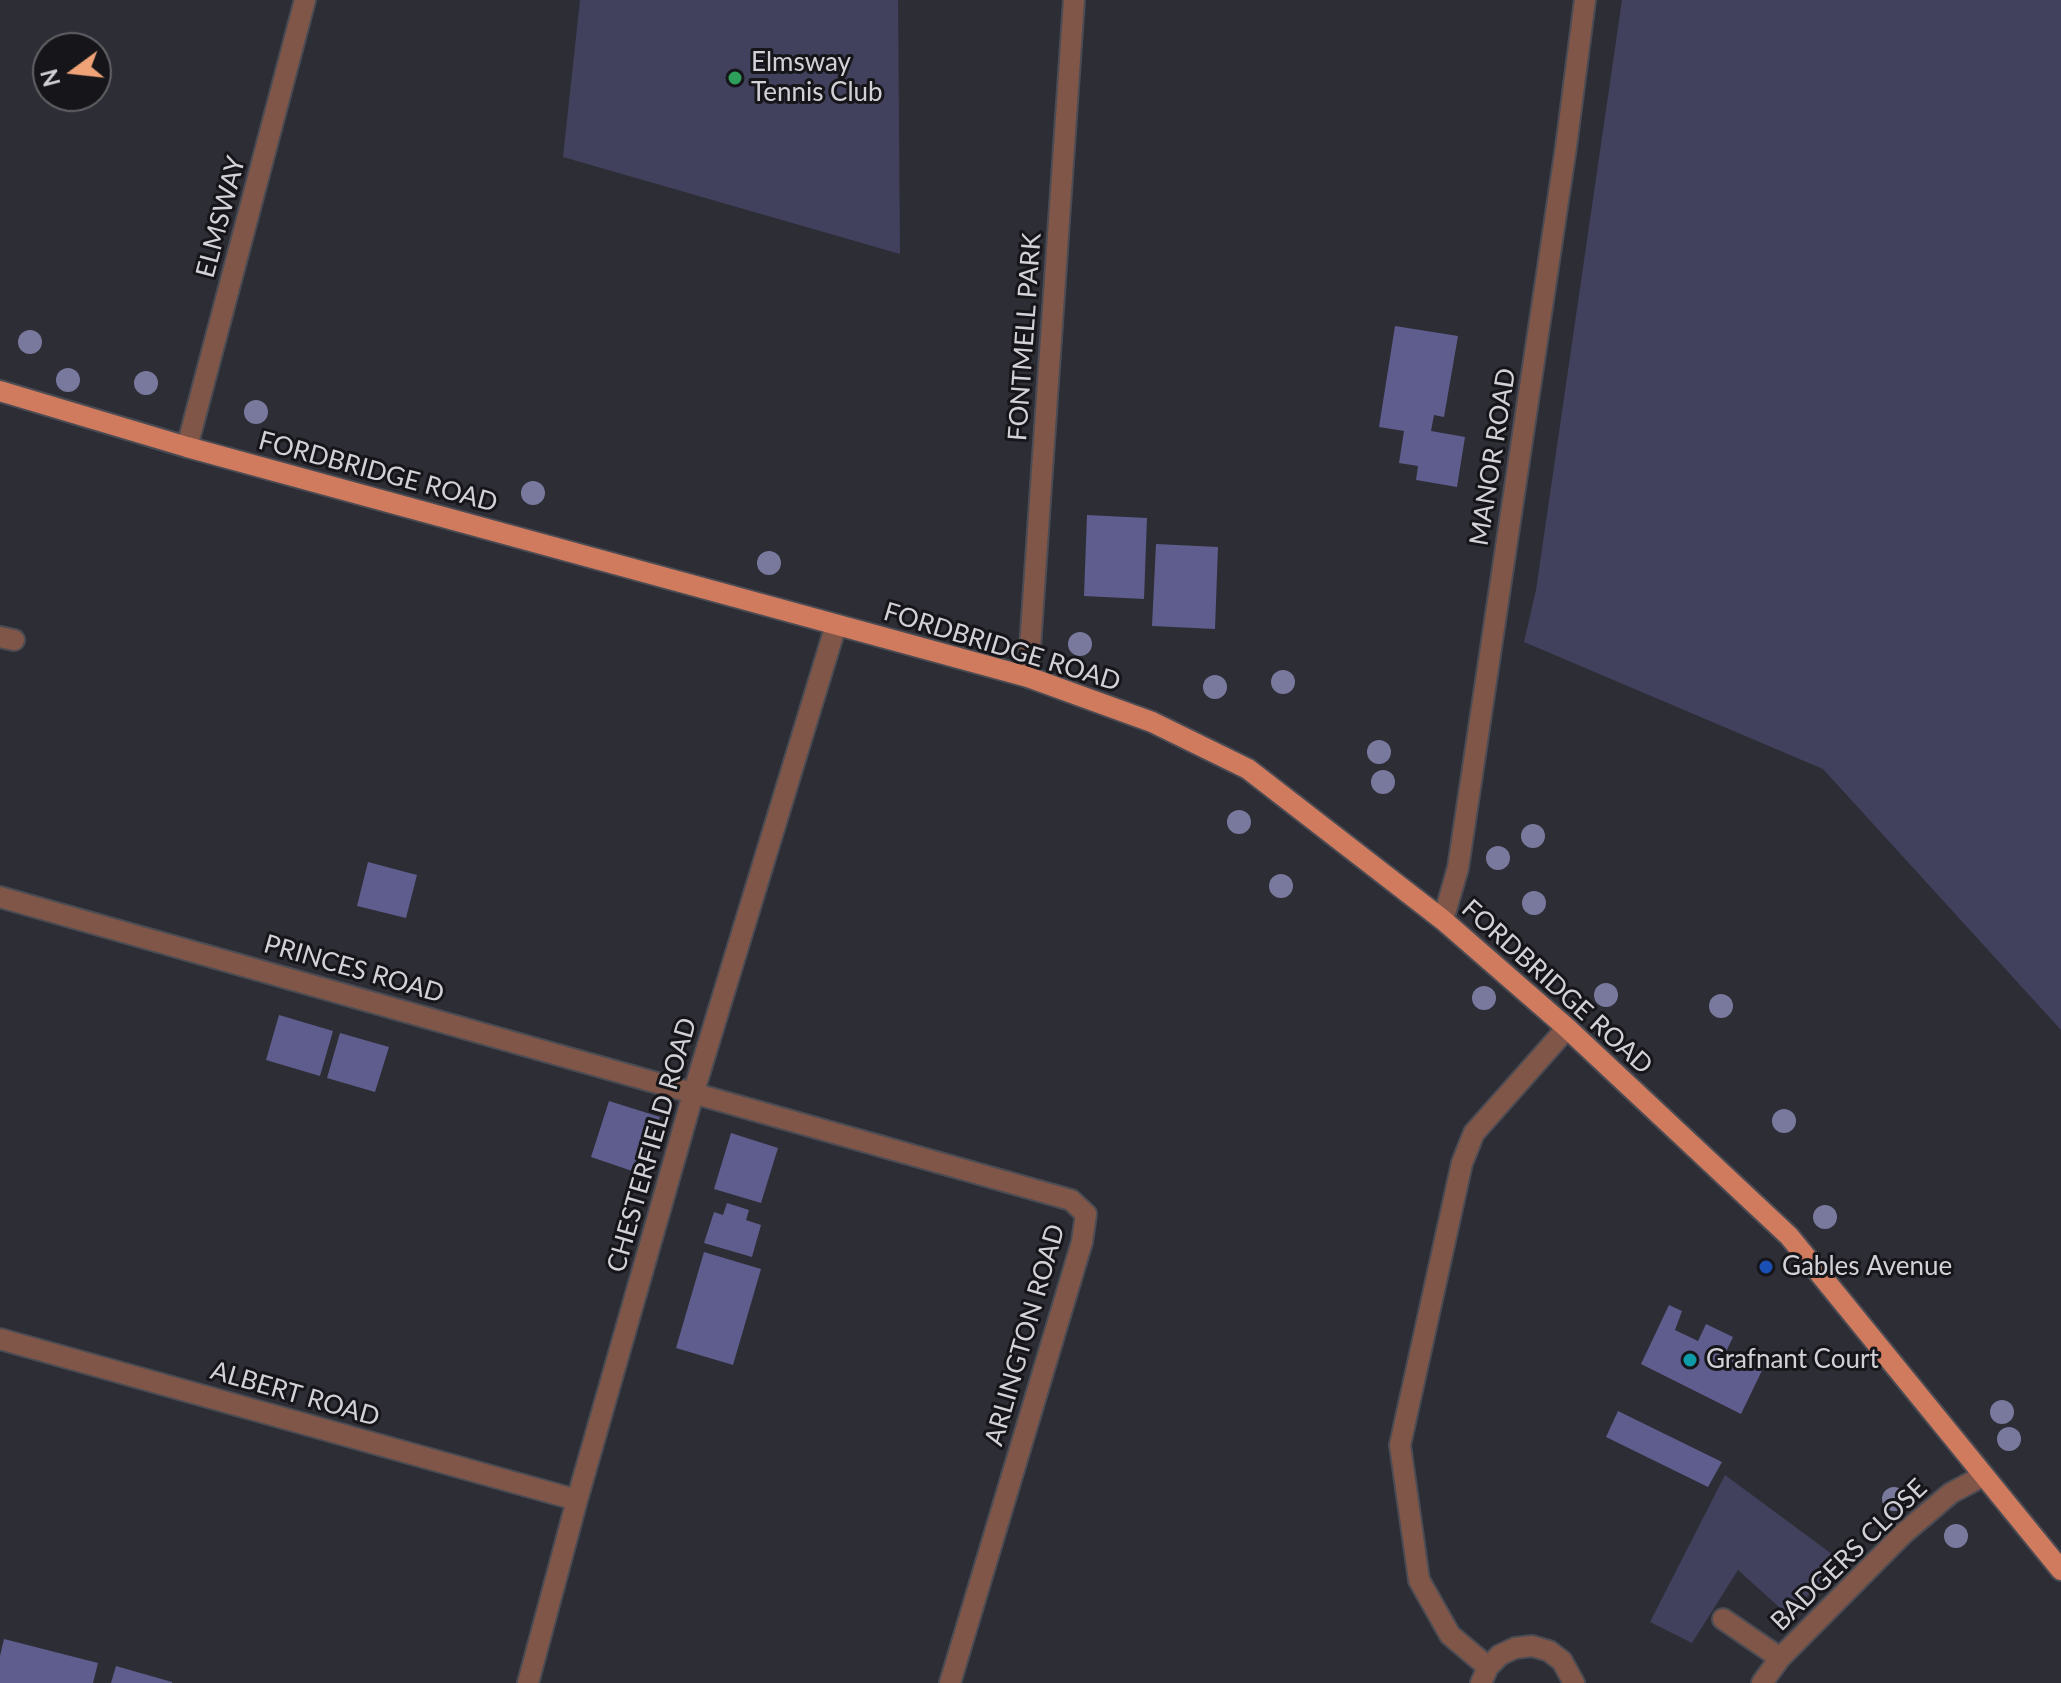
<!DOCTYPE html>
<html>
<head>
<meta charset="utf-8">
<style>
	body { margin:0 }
	#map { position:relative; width:2061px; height:1683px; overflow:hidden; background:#2d2d36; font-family:Lato,sans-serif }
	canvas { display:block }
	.north { position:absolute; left:32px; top:32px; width:80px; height:80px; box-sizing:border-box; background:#16161a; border:2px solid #616166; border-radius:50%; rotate:255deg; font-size:22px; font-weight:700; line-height:32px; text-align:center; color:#d1d1d7 }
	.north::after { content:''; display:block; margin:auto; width:28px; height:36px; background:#efa376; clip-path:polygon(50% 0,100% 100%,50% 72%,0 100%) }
</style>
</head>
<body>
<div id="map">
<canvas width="2061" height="1683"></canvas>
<div class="north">N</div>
</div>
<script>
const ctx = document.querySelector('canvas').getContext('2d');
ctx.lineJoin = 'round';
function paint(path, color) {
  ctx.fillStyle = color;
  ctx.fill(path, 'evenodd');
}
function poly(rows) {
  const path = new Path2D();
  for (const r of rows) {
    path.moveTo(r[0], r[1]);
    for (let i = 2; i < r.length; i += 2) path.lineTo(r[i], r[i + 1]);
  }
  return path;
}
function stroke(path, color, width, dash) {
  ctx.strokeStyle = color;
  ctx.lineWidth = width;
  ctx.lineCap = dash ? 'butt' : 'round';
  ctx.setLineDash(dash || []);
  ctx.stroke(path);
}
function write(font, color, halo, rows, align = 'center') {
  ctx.font = font + ' Lato,sans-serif';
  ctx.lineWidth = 6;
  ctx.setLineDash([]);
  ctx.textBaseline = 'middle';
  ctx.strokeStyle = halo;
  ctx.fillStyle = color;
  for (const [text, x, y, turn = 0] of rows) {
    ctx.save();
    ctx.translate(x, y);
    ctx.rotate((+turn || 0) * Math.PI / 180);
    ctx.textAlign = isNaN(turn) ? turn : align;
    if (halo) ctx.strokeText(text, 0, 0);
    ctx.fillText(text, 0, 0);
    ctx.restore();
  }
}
const green = poly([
	[580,0,898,0,900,254,563,157],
	[1622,0,2061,0,2061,1030,1823,769,1524,642,1536,590],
	[1725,1475,1840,1560,1789,1616,1738,1570,1692,1643,1650,1622]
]);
const building = poly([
	[1395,326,1458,336,1444,417,1434,415,1431,431,1465,437,1457,487,1416,480,1418,466,1399,463,1404,431,1379,427],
	[1087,515,1147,518,1144,599,1084,596],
	[1156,544,1218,547,1215,629,1152,626],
	[368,862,417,875,406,918,357,906],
	[279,1015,333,1031,320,1076,266,1060],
	[340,1033,389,1047,375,1092,327,1078],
	[609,1101,660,1117,641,1174,591,1157],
	[731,1133,778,1148,761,1203,714,1189],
	[727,1203,749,1210,746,1220,761,1225,752,1257,704,1243,714,1212,723,1215],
	[704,1252,761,1269,733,1365,676,1348],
	[1669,1305,1682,1311,1675,1330,1698,1341,1706,1324,1733,1337,1725,1354,1748,1365,1755,1349,1769,1356,1741,1414,1641,1364],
	[1618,1411,1722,1462,1708,1487,1606,1437],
	[4,1639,98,1663,93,1683,0,1683,0,1656],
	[116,1666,172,1682,172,1683,111,1683]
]);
const minor = poly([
	[187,447,305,0],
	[0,637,14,640],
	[1028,677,1074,0],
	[0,897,1071,1200,1086,1214,1082,1242,950,1683],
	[1443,920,1458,868,1566,147,1585,0],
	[0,1339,577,1500],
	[1723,1619,1780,1658],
	[1488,1667,1450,1635,1419,1580,1400,1445,1462,1163,1474,1133,1567,1028],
	[528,1683,577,1500,694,1091,836,625],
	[1481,1683,1488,1667,1500,1655,1515,1648,1532,1646,1549,1651,1562,1661,1574,1683],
	[1762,1683,1780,1658,1904,1533,1951,1493,1983,1476]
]);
const major = poly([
	[0,391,187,447,1028,677,1152,722,1248,769,1443,920,1567,1028,1789,1236,2061,1570]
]);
const trees = [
	[30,342],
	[68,380],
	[146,383],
	[256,412],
	[533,493],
	[769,563],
	[1080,644],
	[1283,682],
	[1215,687],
	[1379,752],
	[1383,782],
	[1239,822],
	[1533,836],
	[1498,858],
	[1281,886],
	[1534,903],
	[1606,995],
	[1484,998],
	[1721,1006],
	[1784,1121],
	[1825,1217],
	[2002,1412],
	[2009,1439],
	[1894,1499],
	[1956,1536]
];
const markers = [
	[735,78,8,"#2e9e5b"],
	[1766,1267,8,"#1a4fb4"],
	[1690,1360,8,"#0f9aa8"]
];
const poiNames = [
	["Elmsway",751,63],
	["Tennis Club",751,93],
	["Gables Avenue",1782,1267],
	["Grafnant Court",1706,1360]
];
const streetNames = [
	["ELMSWAY",221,217,-75],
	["FONTMELL PARK",1025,337,-86],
	["MANOR ROAD",1493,457,-81],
	["FORDBRIDGE ROAD",378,472,15],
	["FORDBRIDGE ROAD",1002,647,17],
	["PRINCES ROAD",354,969,16],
	["FORDBRIDGE ROAD",1557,987,42],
	["CHESTERFIELD ROAD",652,1145,-74],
	["ARLINGTON ROAD",1025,1335,-74],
	["ALBERT ROAD",295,1394,16],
	["BADGERS CLOSE",1849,1555,-44]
];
paint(green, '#41415d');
paint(building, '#5e5d8d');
stroke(minor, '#4b4b53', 24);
stroke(major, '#4b4b53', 24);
stroke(minor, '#805648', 20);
stroke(major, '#d07a5e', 20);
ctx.fillStyle = '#79799e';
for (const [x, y] of trees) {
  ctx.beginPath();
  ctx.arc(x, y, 12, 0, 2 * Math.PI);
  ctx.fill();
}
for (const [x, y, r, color] of markers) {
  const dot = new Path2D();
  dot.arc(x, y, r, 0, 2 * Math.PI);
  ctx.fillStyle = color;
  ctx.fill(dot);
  stroke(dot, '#16161a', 3);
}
write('26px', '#d1d1d7', '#16161a', poiNames, 'left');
write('26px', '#d1d1d7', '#16161a', streetNames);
</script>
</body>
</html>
